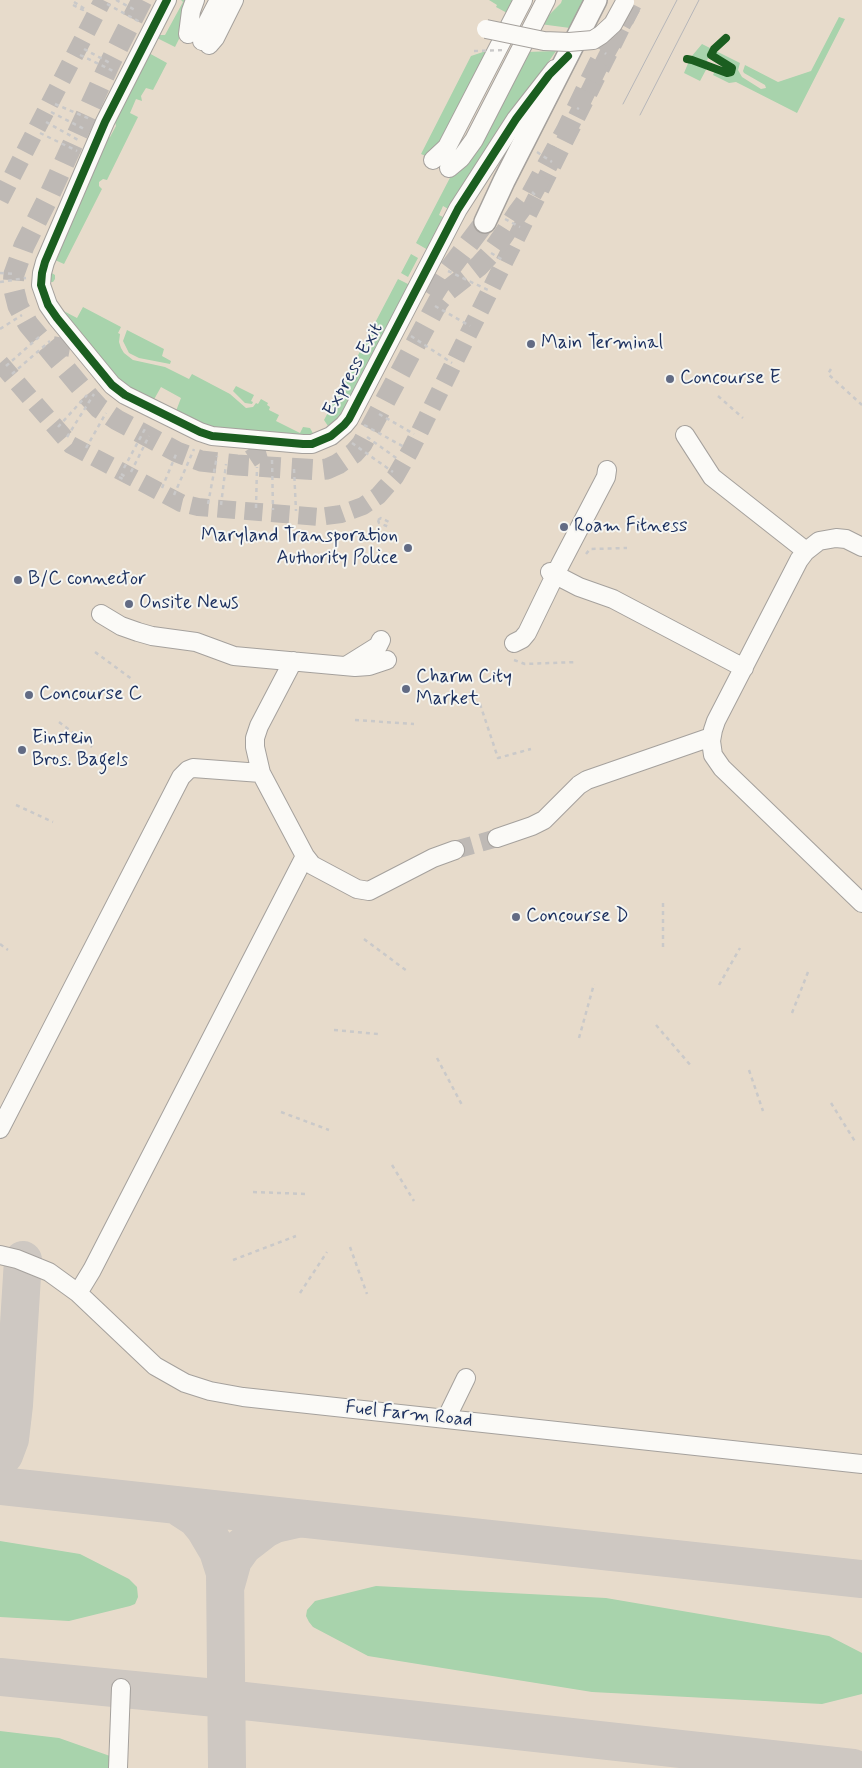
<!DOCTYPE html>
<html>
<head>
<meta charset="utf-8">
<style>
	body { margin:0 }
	canvas { display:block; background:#e7dbcb }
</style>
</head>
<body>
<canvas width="862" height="1768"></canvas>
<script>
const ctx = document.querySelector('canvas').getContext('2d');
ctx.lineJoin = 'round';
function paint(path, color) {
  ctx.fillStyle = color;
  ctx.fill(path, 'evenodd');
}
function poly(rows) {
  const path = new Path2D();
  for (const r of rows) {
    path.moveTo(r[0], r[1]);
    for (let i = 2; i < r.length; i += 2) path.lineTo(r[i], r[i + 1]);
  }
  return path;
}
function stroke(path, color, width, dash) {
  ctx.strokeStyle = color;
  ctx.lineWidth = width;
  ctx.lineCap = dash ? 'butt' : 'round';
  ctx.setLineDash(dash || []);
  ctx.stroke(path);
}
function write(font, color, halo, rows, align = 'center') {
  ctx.font = font + ' Mynerve,sans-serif';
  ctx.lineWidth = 4;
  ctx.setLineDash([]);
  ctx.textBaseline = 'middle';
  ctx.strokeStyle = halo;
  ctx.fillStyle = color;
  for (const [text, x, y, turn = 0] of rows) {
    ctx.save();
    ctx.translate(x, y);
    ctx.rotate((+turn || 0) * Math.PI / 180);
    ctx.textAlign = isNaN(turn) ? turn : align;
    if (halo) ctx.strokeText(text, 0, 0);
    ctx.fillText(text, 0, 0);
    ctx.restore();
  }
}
const green = poly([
	[181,0,189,0,183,31,175,47,155,37,156,35,165,35,183,2],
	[489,0,516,0,509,14,496,7,497,5],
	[562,0,584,0,570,28,540,24,561,3],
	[839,17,845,19,797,113,736,82,729,83,713,75,715,71,727,76,730,76,734,69,731,65,715,54,716,51,740,63,738,70,742,77,761,89,766,88,765,85,744,73,743,71,745,65,778,82,811,71],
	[702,44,712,49,706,63,691,57],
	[556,51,465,183,464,182,450,210,443,206,439,215,445,218,428,250,416,243,453,172,526,52],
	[147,52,167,63,153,90,146,88,141,96,142,101,136,99,130,113,138,117,107,180,103,179,99,182,99,186,102,189,64,264,55,260,50,272,55,275,55,279,53,282,48,282,48,275,105,139,110,137,116,126,114,118],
	[483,52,491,52,443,145,428,157,421,154,471,56],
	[689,61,707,68,700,81,684,73],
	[411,254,418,258,408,277,401,273],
	[398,279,408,284,410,289,343,415,330,429,324,420],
	[56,307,77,318,83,307,121,327,118,333,120,334,119,342,121,348,124,353,133,360,165,367,189,379,192,374,230,394,246,408,253,407,256,403,258,404,261,399,268,403,267,405,270,407,269,410,279,415,276,421,300,433,303,427,310,428,315,437,219,432,176,411,181,398,161,387,152,403,124,388],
	[127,330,164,349,162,356,171,361,170,364,139,358,129,353,123,341],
	[236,386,254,395,251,401,253,402,252,404,245,403,233,391],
	[0,1541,80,1554,129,1579,137,1587,138,1597,135,1604,130,1606,69,1621,0,1617],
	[376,1586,606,1598,829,1636,862,1653,862,1694,822,1704,592,1692,368,1656,313,1627,309,1622,306,1616,307,1610,315,1601],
	[0,1731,59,1738,110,1756,110,1768,0,1768]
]);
const taxiway = poly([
	[0,1459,4,1455,10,1439,14,1405,23,1260],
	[0,1486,862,1579],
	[176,1505,196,1518,205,1529,218,1551,225,1573,227,1768],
	[226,1585,233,1560,243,1546,265,1529,275,1524,297,1519],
	[0,1677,226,1699,853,1768]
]);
const minorTunnel = poly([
	[0,200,103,0],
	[53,345,70,348],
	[0,363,71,445,181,503,198,507,319,517,341,514,363,506,378,496,385,488,395,477,410,451,635,0],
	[250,459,259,453,273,449],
	[455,850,497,838]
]);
const majorTunnel = poly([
	[142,0,110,63,48,198,24,246,14,274,13,286,18,306,28,324,90,398,99,408,117,420,177,452,201,461,237,465,319,470,327,469,338,464,354,453,362,444,438,302,447,291,479,266,491,253,505,233,517,214,531,195,566,131,598,65,634,0],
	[432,296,448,271,485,222]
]);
const path = poly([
	[116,0,137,11],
	[74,2,85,9],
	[107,4,140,22],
	[73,5,83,10,85,9],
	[84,49,110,63],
	[605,53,606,54],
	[80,55,115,72],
	[687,59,692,60,727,73,731,72,732,68,711,55,714,49,726,38],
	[706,65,711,55],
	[55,104,90,119],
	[577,108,579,109],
	[51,112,86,130],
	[46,122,80,141],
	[40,133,77,151],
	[537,152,552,162],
	[532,192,535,195],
	[505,219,520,227],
	[491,253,503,260],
	[448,271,488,290],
	[0,273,14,274],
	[0,282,26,278],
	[435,306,470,326],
	[0,329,22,315],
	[411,336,452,363],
	[6,366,39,337],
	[831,369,828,374,862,405],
	[12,374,50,341],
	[718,396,743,418],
	[379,414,414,434],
	[364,425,406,448],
	[58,427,87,395],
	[67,437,94,394],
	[367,437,399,460],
	[352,443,393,472],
	[86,448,106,413],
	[272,460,273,510],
	[124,468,146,427],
	[294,469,296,511],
	[131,472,149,436],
	[121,474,126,477],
	[119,477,125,480],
	[162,488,177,452],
	[174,495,194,449],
	[208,504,217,456],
	[221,505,226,464],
	[256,508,257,467],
	[378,520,381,518,391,523],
	[378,520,379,523,389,527],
	[586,554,590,549,627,548],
	[95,652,133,680],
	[514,660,525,664,577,662],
	[480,704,498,758,531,749],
	[355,720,414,724],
	[59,722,92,747],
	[16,805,53,822],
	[364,939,407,971],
	[0,944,8,950],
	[663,947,663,903],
	[719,985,740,948],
	[792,1013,808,972],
	[656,1025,692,1067],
	[334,1030,378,1034],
	[579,1038,594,984],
	[437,1058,462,1105],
	[749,1070,763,1111],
	[831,1103,856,1143],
	[281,1112,329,1130],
	[392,1165,414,1201],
	[253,1192,306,1194],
	[350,1247,367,1294],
	[233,1260,296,1236],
	[300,1293,327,1252]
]);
const minor = poly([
	[167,0,105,122,45,262,42,273,41,285,48,305,57,318,112,385,125,395,200,432,212,436,303,444,312,444,331,436,344,425,349,419,458,209,516,119,555,69],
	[188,34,191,11,195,0],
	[202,41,204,29,219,0],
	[209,45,215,38,234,0],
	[433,160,447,147,523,0],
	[449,168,461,158,474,140,546,0],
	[685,435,712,477,806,551],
	[862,547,846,539,836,538,819,541,805,552,799,560,716,721,713,730,711,741,713,755,722,768,862,903],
	[550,572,579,587,613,599,744,668],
	[101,614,121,626,138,632,152,636,196,642,234,656,355,667,369,666,387,660],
	[514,643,522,639,527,633,560,565,606,477,607,470],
	[293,661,259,726,255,738,255,747,261,773,305,856,312,865,357,889,369,891,433,858,455,850],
	[346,666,378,646,381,640],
	[497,838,532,826,544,820,579,785,587,780,711,737],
	[0,1129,181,777,188,770,193,768,261,773],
	[0,1255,17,1259,49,1272,78,1293,155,1366,185,1383,210,1391,243,1397,862,1464],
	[78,1293,92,1270,305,856],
	[446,1419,466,1378],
	[118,1768,121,1688]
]);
const major = poly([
	[485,222,504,181,596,0]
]);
const tram = poly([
	[623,104,677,0],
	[640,115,699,0]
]);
const pathBridge = poly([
	[474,51,506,50]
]);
const minorBridge = poly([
	[486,29,544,41,569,42,593,40,601,35,613,24,625,2]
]);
const cycleway = poly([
	[167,0,105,122,45,262,42,273,41,285,48,305,57,318,112,385,125,395,200,432,212,436,303,444,312,444,331,436,344,425,349,419,458,209,516,119,549,75,568,56],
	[687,59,692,60,727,73,731,72,732,68,711,55,714,49,726,38]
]);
const markers = [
	[531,344,5,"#626b84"],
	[670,379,5,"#626b84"],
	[564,527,5,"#626b84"],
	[408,548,5,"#626b84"],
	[18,580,5,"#626b84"],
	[129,604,5,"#626b84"],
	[406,689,5,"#626b84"],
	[29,695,5,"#626b84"],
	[22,750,5,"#626b84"],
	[516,917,5,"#626b84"]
];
const poiNames = [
	["Main Terminal",541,344],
	["Concourse E",680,379],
	["Roam Fitness",574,527],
	["Maryland Transporation",398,537,"right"],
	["Authority Police",398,559,"right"],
	["B/C connector",28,580],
	["Onsite News",139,604],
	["Charm City",416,678],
	["Market",416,700],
	["Concourse C",39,695],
	["Einstein",32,739],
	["Bros. Bagels",32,761],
	["Concourse D",526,917]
];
const streetNames = [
	["Express Exit",354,370,-61],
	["Fuel Farm Road",409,1415,6]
];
paint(green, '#a8d3ac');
stroke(taxiway, '#cec8c2', 38);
stroke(minorTunnel, '#beb9b5', 18, [18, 9]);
stroke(majorTunnel, '#beb9b5', 21, [21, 11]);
stroke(minor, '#a5a19d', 20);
stroke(major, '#a5a19d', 24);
stroke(path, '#cac9c9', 2.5, [4, 4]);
stroke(minor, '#fbfaf7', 18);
stroke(major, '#fbfaf7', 21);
stroke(tram, '#b6b6b9', 1);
stroke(minorBridge, '#a5a19d', 20, []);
stroke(pathBridge, '#cac9c9', 2.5, [4, 4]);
stroke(minorBridge, '#fbfaf7', 18);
stroke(cycleway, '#1b5e20', 8);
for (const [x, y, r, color] of markers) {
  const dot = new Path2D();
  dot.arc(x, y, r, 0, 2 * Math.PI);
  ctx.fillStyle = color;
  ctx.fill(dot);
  stroke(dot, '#f6f6f2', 2);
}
write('19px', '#1b2f5e', '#f6f6f2', poiNames, 'left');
write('19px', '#1b2f5e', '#f6f6f2', streetNames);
</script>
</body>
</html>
